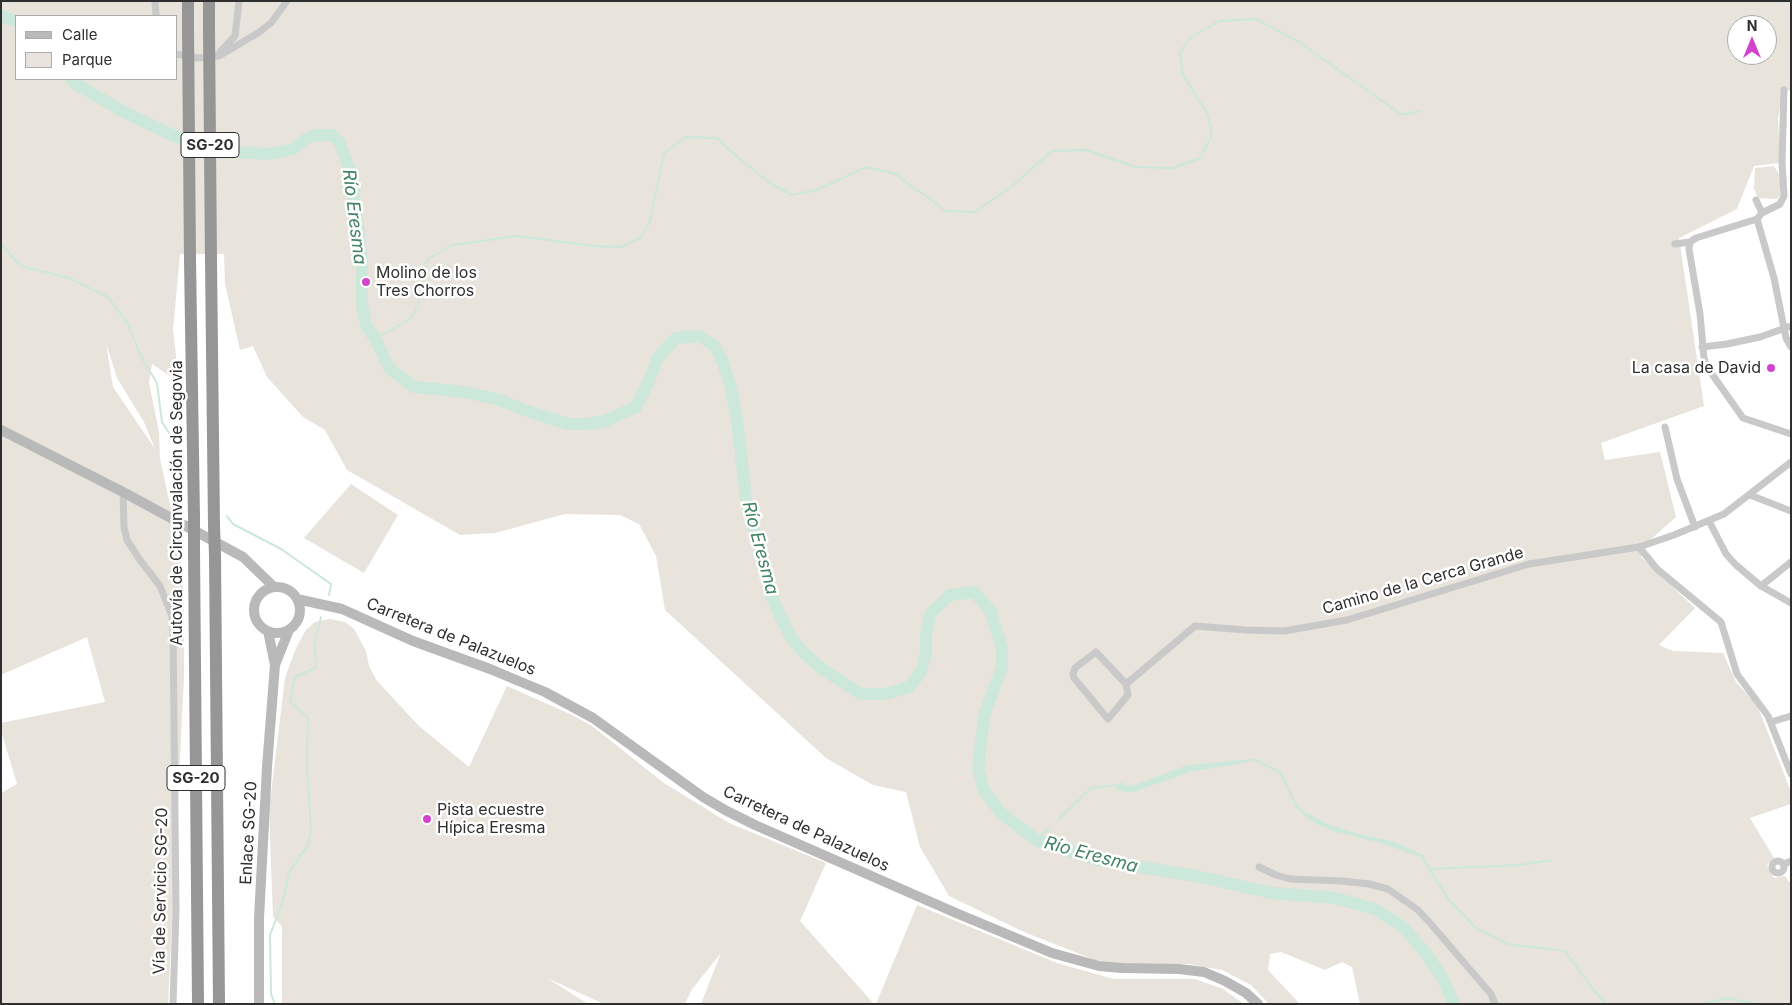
<!DOCTYPE html>
<html>
<head>
<meta charset="utf-8">
<style>
	body { margin:0 }
	#map { position:relative; width:1792px; height:1005px; overflow:hidden; background:#fff; font-family:Inter,sans-serif }
	canvas { display:block }
	.frame { position:absolute; inset:0; border:2px solid #2f2f2f; pointer-events:none }
	.legend { position:absolute; left:15px; top:15px; width:162px; height:65px; box-sizing:border-box; background:#fff; border:1px solid #acacac; margin:0; padding:6px 9px; list-style:none; font-size:15px; color:#2f2f2f }
	.legend li { display:flex; align-items:center; gap:10px; height:25px }
	.legend b { width:25px; border:1px solid #acacac }
	.north { position:absolute; left:1727px; top:15px; width:50px; height:50px; box-sizing:border-box; background:#fff; border:1px solid #acacac; border-radius:50%; rotate:0deg; font-size:14px; font-weight:700; line-height:20px; text-align:center; color:#2f2f2f }
	.north::after { content:''; display:block; margin:auto; width:18px; height:22px; background:#d344cc; clip-path:polygon(50% 0,100% 100%,50% 72%,0 100%) }
</style>
</head>
<body>
<div id="map">
<canvas width="1792" height="1005"></canvas>
<div class="frame"></div>
<ul class="legend">
<li><b style="height:6px;background:#b9b9b9"></b>Calle</li>
<li><b style="height:14px;background:#e8e3db"></b>Parque</li>
</ul>
<div class="north">N</div>
</div>
<script>
const ctx = document.querySelector('canvas').getContext('2d');
ctx.lineJoin = 'round';
function paint(path, color) {
  ctx.fillStyle = color;
  ctx.fill(path, 'evenodd');
}
function poly(rows) {
  const path = new Path2D();
  for (const r of rows) {
    if (r.length === 3) {
      path.moveTo(r[0] + r[2], r[1]);
      path.arc(r[0], r[1], r[2], 0, 2 * Math.PI);
      continue;
    }
    path.moveTo(r[0], r[1]);
    for (let i = 2; i < r.length; i += 2) path.lineTo(r[i], r[i + 1]);
  }
  return path;
}
function stroke(path, color, width, dash) {
  ctx.strokeStyle = color;
  ctx.lineWidth = width;
  ctx.lineCap = dash ? 'butt' : 'round';
  ctx.setLineDash(dash || []);
  ctx.stroke(path);
}
function write(font, color, halo, rows, align = 'center') {
  ctx.font = font + ' Inter,sans-serif';
  ctx.lineWidth = 5;
  ctx.setLineDash([]);
  ctx.textBaseline = 'middle';
  ctx.strokeStyle = halo;
  ctx.fillStyle = color;
  for (const [text, x, y, turn = 0] of rows) {
    ctx.save();
    ctx.translate(x, y);
    ctx.rotate((+turn || 0) * Math.PI / 180);
    ctx.textAlign = isNaN(turn) ? turn : align;
    if (halo) ctx.strokeText(text, 0, 0);
    ctx.fillText(text, 0, 0);
    ctx.restore();
  }
}
const green = poly([
	[1,1,1791,1,1791,90,1784,91,1778,117,1780,163,1754,166,1737,209,1679,238,1704,406,1601,443,1605,460,1660,452,1676,517,1649,541,1641,557,1695,608,1659,645,1673,651,1723,653,1736,682,1757,705,1791,792,1791,804,1750,818,1774,858,1767,865,1774,878,1785,876,1791,884,1791,1004,1360,1004,1352,967,1342,962,1325,970,1281,952,1270,954,1268,970,1300,1004,1269,1004,1251,985,1222,970,1188,964,1124,964,1095,960,1024,932,949,896,920,847,906,792,873,785,826,758,665,610,656,556,639,524,620,515,565,514,495,533,460,535,347,470,325,430,303,417,267,377,253,346,240,350,225,284,224,254,180,254,173,330,179,382,152,364,149,383,159,432,160,459,179,545,184,601,184,677,168,1004,1,1004,1,793,17,784,1,731,1,723,105,702,87,637,1,675],
	[16,16,176,16,176,79,16,79],
	[1737,25,1767,25,1767,55,1737,55],
	[106,343,117,378,144,422,155,449,113,387],
	[1774,166,1780,176,1780,195,1777,199,1758,198,1754,189,1755,168],
	[351,484,398,515,364,573,304,538],
	[330,619,345,622,354,629,366,651,369,666,377,681,419,726,469,767,507,686,572,715,592,726,664,783,729,823,826,863,800,921,874,1004,701,1004,721,953,692,989,685,1004,604,1004,547,978,588,1004,282,1004,282,926,273,917,269,810,285,678,296,648,306,630,315,622],
	[917,905,1057,963,1114,979,1195,979,1223,989,1244,1004,876,1004]
]);
const water = poly([
	[1254,759,1249,762,1189,772,1134,792,1119,791,1115,788,1122,782,1127,786,1138,784,1187,765],
	[1307,813,1327,824,1359,834,1395,842,1427,857,1414,855,1381,843,1337,832,1317,824,1304,816]
]);
const stream = poly([
	[1,244,21,266,69,278,108,297,128,324,141,357,157,383,162,422,174,441],
	[375,339,410,319,418,307,427,260,452,245,517,236,593,246,621,247,641,237,650,221,664,153,686,137,717,138,734,154,771,184,792,195,817,190,866,167,894,173,946,211,975,212,1011,187,1052,151,1086,150,1135,167,1173,168,1200,158,1212,135,1208,115,1183,75,1180,52,1191,37,1219,21,1256,19,1299,42,1402,115,1420,111],
	[227,516,233,524,281,549,331,584,329,595],
	[1254,759,1281,773,1296,806,1306,815],
	[1057,821,1091,788,1119,785],
	[1036,840,1049,829],
	[1421,856,1449,900,1477,929,1508,944,1565,951,1593,989,1606,1004],
	[1430,869,1520,865,1551,860],
	[275,1004,271,994,270,935,283,901,289,873,307,846,311,832,307,767,308,718,290,701,295,677,315,668,317,664,314,646,321,617],
	[1702,1004,1727,998,1757,1004]
]);
const river = poly([
	[1,16,16,21],
	[71,79,73,82,122,111,174,136,233,152,269,154,293,149,306,139,315,135,331,135,339,141,351,173,358,226,362,268,362,306,366,325,378,344,389,368,414,387,465,392,500,400,527,411,568,424,588,424,605,421,636,407,649,381,658,357,676,338,699,336,715,346,723,363,731,388,737,419,746,499,771,596,790,636,803,652,822,669,861,694,886,694,909,687,921,672,926,653,926,633,931,613,950,595,974,592,990,610,1002,647,1002,667,984,716,978,769,984,791,1000,812,1036,840,1097,860,1196,876,1272,893,1334,898,1375,909,1403,927,1424,951,1442,977,1454,1004]
]);
const street = poly([
	[155,1,156,16],
	[220,52,235,36,239,1],
	[176,54,197,58,219,56,258,33,271,23,287,1],
	[1756,200,1762,213],
	[1757,219,1762,213,1780,204,1784,196,1782,162,1784,90],
	[1757,219,1774,278,1786,338,1791,347],
	[1690,242,1689,249,1700,314,1704,358,1707,367,1743,418,1791,434],
	[1675,244,1690,242,1696,238,1757,219],
	[1702,347,1727,344,1760,337,1791,326],
	[1665,427,1677,479,1695,527],
	[123,492,124,527,127,540,140,560,160,586,172,616,173,627,176,911,173,1004],
	[1750,495,1791,511],
	[1709,521,1726,554,1736,565,1761,586,1791,603],
	[1639,547,1657,569,1721,622,1737,674,1768,716,1791,774],
	[1761,586,1791,562],
	[1126,684,1128,695,1108,719,1074,678,1073,674,1075,668,1096,652,1126,684,1195,626,1246,630,1284,631,1347,620,1529,564,1639,547,1674,535,1724,514,1791,462],
	[1771,722,1791,716],
	[1778,867,6],
	[1784,864,1791,861],
	[1259,867,1276,875,1290,879,1342,881,1369,884,1388,889,1418,910,1430,923,1491,994,1495,1004]
]);
const secondary = poly([
	[1,430,123,492,243,557,274,587],
	[277,610,23],
	[297,599,342,609,413,641,490,669,545,692,593,718,703,797,725,810,755,825,956,913,1052,953,1099,966,1122,968,1179,969,1204,972,1225,981,1246,993,1258,1004],
	[275,665,289,630],
	[259,1004,259,918,267,767,275,665,268,631]
]);
const highway = poly([
	[188,1,188,29],
	[209,1,209,30],
	[190,259,194,517],
	[211,261,214,525],
	[194,552,198,1004],
	[215,556,219,1004]
]);
const highwayBridge = poly([
	[188,29,190,259],
	[209,30,211,261],
	[194,517,194,552],
	[214,525,215,556]
]);
const markers = [
	[366,282,5,"#d344cc"],
	[1771,368,5,"#d344cc"],
	[427,819,5,"#d344cc"]
];
const shields = [
	[210,145,58],
	[196,778,58]
];
const shieldNames = [
	["SG-20",210,145],
	["SG-20",196,778]
];
const poiNames = [
	["Molino de los",376,273],
	["Tres Chorros",376,291],
	["La casa de David",1761,368,"right"],
	["Pista ecuestre",437,810],
	["Hípica Eresma",437,828]
];
const streetNames = [
	["Autovía de Circunvalación de Segovia",177,503,-90],
	["Camino de la Cerca Grande",1423,581,-16],
	["Carretera de Palazuelos",451,637,22],
	["Carretera de Palazuelos",806,829,25],
	["Enlace SG-20",249,833,-87],
	["Vía de Servicio SG-20",161,891,-89]
];
const waterNames = [
	["Río Eresma",354,217,83],
	["Río Eresma",760,548,75],
	["Río Eresma",1091,855,15]
];
paint(green, '#e8e3db');
paint(water, '#cce8db');
stroke(stream, '#cce8db', 2);
stroke(river, '#cce8db', 12);
stroke(street, '#c9c9c9', 7);
stroke(secondary, '#b9b9b9', 10);
stroke(highway, '#969696', 12);
stroke(highwayBridge, '#969696', 12);
for (const [x, y, r, color] of markers) {
  const dot = new Path2D();
  dot.arc(x, y, r, 0, 2 * Math.PI);
  ctx.fillStyle = color;
  ctx.fill(dot);
  stroke(dot, '#fff', 2);
}
for (const [x, y, w] of shields) {
  const box = new Path2D();
  box.roundRect(x - w / 2, y - 12.5, w, 25, 4);
  ctx.fillStyle = '#fff';
  ctx.fill(box);
  stroke(box, '#2f2f2f', 1);
}
write('bold 15px', '#2f2f2f', null, shieldNames);
write('16px', '#2f2f2f', '#fff', poiNames, 'left');
write('16px', '#2f2f2f', '#fff', streetNames);
write('italic 18px', '#428364', '#fff', waterNames);
</script>
</body>
</html>
